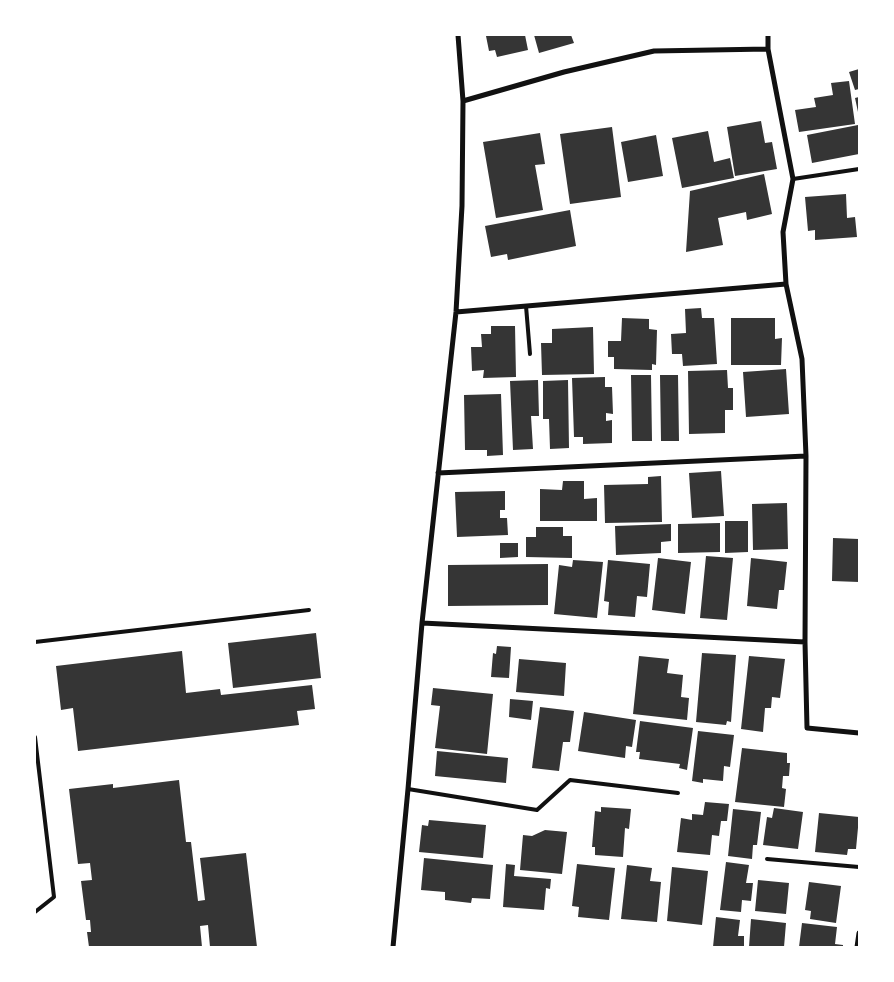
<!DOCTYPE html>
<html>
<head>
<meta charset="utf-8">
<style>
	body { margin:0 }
	#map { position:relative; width:894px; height:982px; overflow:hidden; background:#fff; font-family:Quicksand,sans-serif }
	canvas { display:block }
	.frame { position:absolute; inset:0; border:36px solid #fff; pointer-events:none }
</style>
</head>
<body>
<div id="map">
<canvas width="894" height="982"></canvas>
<div class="frame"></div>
</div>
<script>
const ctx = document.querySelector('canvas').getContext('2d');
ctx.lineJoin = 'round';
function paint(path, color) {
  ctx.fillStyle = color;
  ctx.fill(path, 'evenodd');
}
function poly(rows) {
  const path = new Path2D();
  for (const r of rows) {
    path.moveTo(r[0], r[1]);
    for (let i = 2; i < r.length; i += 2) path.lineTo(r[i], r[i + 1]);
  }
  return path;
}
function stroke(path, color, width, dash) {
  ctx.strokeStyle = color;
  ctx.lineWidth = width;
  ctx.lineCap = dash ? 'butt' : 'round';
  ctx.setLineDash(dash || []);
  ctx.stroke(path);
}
const building = poly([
	[490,35,525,35,528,50,497,57,495,50,489,51,486,36],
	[534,35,571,35,574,43,539,53],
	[859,69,859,89,855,90,849,72],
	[849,81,855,124,799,132,795,110,816,107,814,98,833,95,831,83],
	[859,97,859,112,858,112,855,98],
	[761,121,765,143,772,142,777,169,735,176,727,127],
	[858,125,859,130,859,154,812,163,807,135],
	[612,127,621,197,570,204,560,134],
	[708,131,714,162,730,158,734,178,682,188,672,138],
	[540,133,545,164,535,165,543,210,496,218,483,142],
	[656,135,663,176,628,182,621,142],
	[764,174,772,214,747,220,746,212,718,218,723,245,686,252,690,191],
	[846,194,847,218,855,217,857,237,815,240,815,230,808,231,805,197],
	[570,210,576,246,508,260,507,254,491,257,485,226],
	[701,308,702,318,714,318,717,364,683,366,682,354,672,354,671,334,686,333,685,309],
	[622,318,649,319,649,329,657,330,656,365,652,364,652,370,614,369,614,357,608,357,608,341,621,341],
	[731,318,775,318,775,339,782,338,781,365,731,365],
	[491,326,515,326,516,377,483,378,484,370,472,371,471,347,482,347,481,334,491,334],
	[593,327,594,374,542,375,541,343,552,343,552,329],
	[786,369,789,414,746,417,743,372],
	[727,370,728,388,733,388,733,410,725,410,725,433,689,434,688,371],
	[631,375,651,375,652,441,632,441],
	[660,375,678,375,679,441,661,441],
	[605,377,605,387,612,387,613,414,606,413,606,421,612,420,612,443,583,444,583,437,574,437,572,378],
	[538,380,539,416,531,416,533,449,513,450,510,381],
	[568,380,569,448,550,449,549,419,543,419,543,381],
	[501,394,503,455,487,456,487,450,465,450,464,395],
	[721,471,724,516,692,518,689,473],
	[661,476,662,522,605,523,604,485,648,484,648,477],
	[563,481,584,481,584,499,597,498,597,521,540,521,540,489,562,490],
	[505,491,505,510,500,510,500,518,507,518,508,535,457,537,455,492],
	[787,503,788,549,753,550,752,504],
	[725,521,748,521,748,552,725,553],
	[720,523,720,552,678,553,678,524],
	[671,524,671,541,661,542,661,553,616,555,615,526],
	[536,527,563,527,563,536,572,536,572,558,526,557,526,537,536,537],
	[833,538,859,539,859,582,832,581],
	[500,543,518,543,518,557,500,558],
	[706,556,733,558,727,620,700,618],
	[658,558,691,562,685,614,652,610],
	[751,558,787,562,784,590,779,590,777,609,747,606],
	[573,560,603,562,597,618,554,614,559,565,572,567],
	[608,560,650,564,647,597,637,596,635,617,608,615,609,602,604,601],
	[548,564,548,605,448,606,448,565],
	[316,633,321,678,233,688,228,643],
	[497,646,511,647,509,678,491,677,493,653,496,654],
	[182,651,186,693,220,689,221,695,312,685,315,709,297,711,299,725,78,751,73,708,61,710,56,666],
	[702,653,736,655,731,722,727,721,726,725,696,722],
	[639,656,669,659,667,673,683,675,681,697,689,698,687,720,633,714],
	[749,656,785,659,780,698,772,697,771,708,765,708,763,732,741,729],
	[519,659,566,663,564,696,516,692],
	[433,688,493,694,487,754,435,748,440,706,431,705],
	[510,699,533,701,531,720,509,717],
	[540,707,574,711,570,742,563,742,559,771,532,768],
	[584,712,636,720,632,747,626,746,625,758,578,751],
	[640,721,693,728,687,770,679,768,680,764,639,759,640,752,636,752],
	[698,731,734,735,730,767,724,766,723,781,703,779,703,783,692,781],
	[742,748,787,753,787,763,790,763,789,776,783,776,782,788,786,789,784,807,735,802],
	[437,751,508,758,506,783,435,776],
	[179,780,186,842,191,842,198,901,205,900,200,858,246,853,257,947,210,947,208,925,200,926,202,947,89,947,87,932,91,932,90,920,86,920,81,881,92,880,90,863,78,864,69,789,113,784,113,788],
	[705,802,729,804,727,821,721,821,719,836,712,835,710,855,677,852,681,818,692,820,692,814,703,815],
	[601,807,631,809,629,829,625,828,623,857,595,855,595,847,592,847,595,811,601,812],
	[774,808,803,812,798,849,763,845,767,817,772,818],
	[733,809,761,812,757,845,753,845,752,859,728,856],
	[819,813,859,817,856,849,848,849,847,855,815,852],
	[429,820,486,825,483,858,419,852,422,825,428,826],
	[545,830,567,832,562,874,520,870,523,835,532,836],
	[424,858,493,865,490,899,472,898,471,903,445,900,445,892,421,890],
	[726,862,749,865,746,883,753,883,751,901,742,900,741,912,720,910],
	[506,864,515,865,514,876,551,879,550,889,546,888,544,910,503,907],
	[577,864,615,868,609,920,578,917,579,907,572,906],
	[627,865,652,868,650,881,661,882,657,922,621,919],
	[672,867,708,871,702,925,667,921],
	[758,880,789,883,786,914,755,911],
	[809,882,841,886,836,923,810,919,811,911,805,910],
	[716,917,740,920,738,936,744,936,744,947,713,947],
	[751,919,786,923,784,947,749,947],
	[802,923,837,927,835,944,843,945,843,947,799,947]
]);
const service = poly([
	[793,179,859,169],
	[526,306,530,354],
	[35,642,309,610],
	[35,737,54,897,35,912],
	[408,789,537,810,570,780,678,793],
	[767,859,859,867]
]);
const minor = poly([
	[463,101,564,72,654,51,768,49],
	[456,312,786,284],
	[438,473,806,456],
	[422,623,805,642,806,456,802,359,786,284,783,232,793,179,768,49,768,35],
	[805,642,807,728,859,733],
	[393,947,408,789,422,623,456,312,462,206,463,101,458,35],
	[857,947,859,933]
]);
paint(building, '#353535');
stroke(service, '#111', 4);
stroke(minor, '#111', 5);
</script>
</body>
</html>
